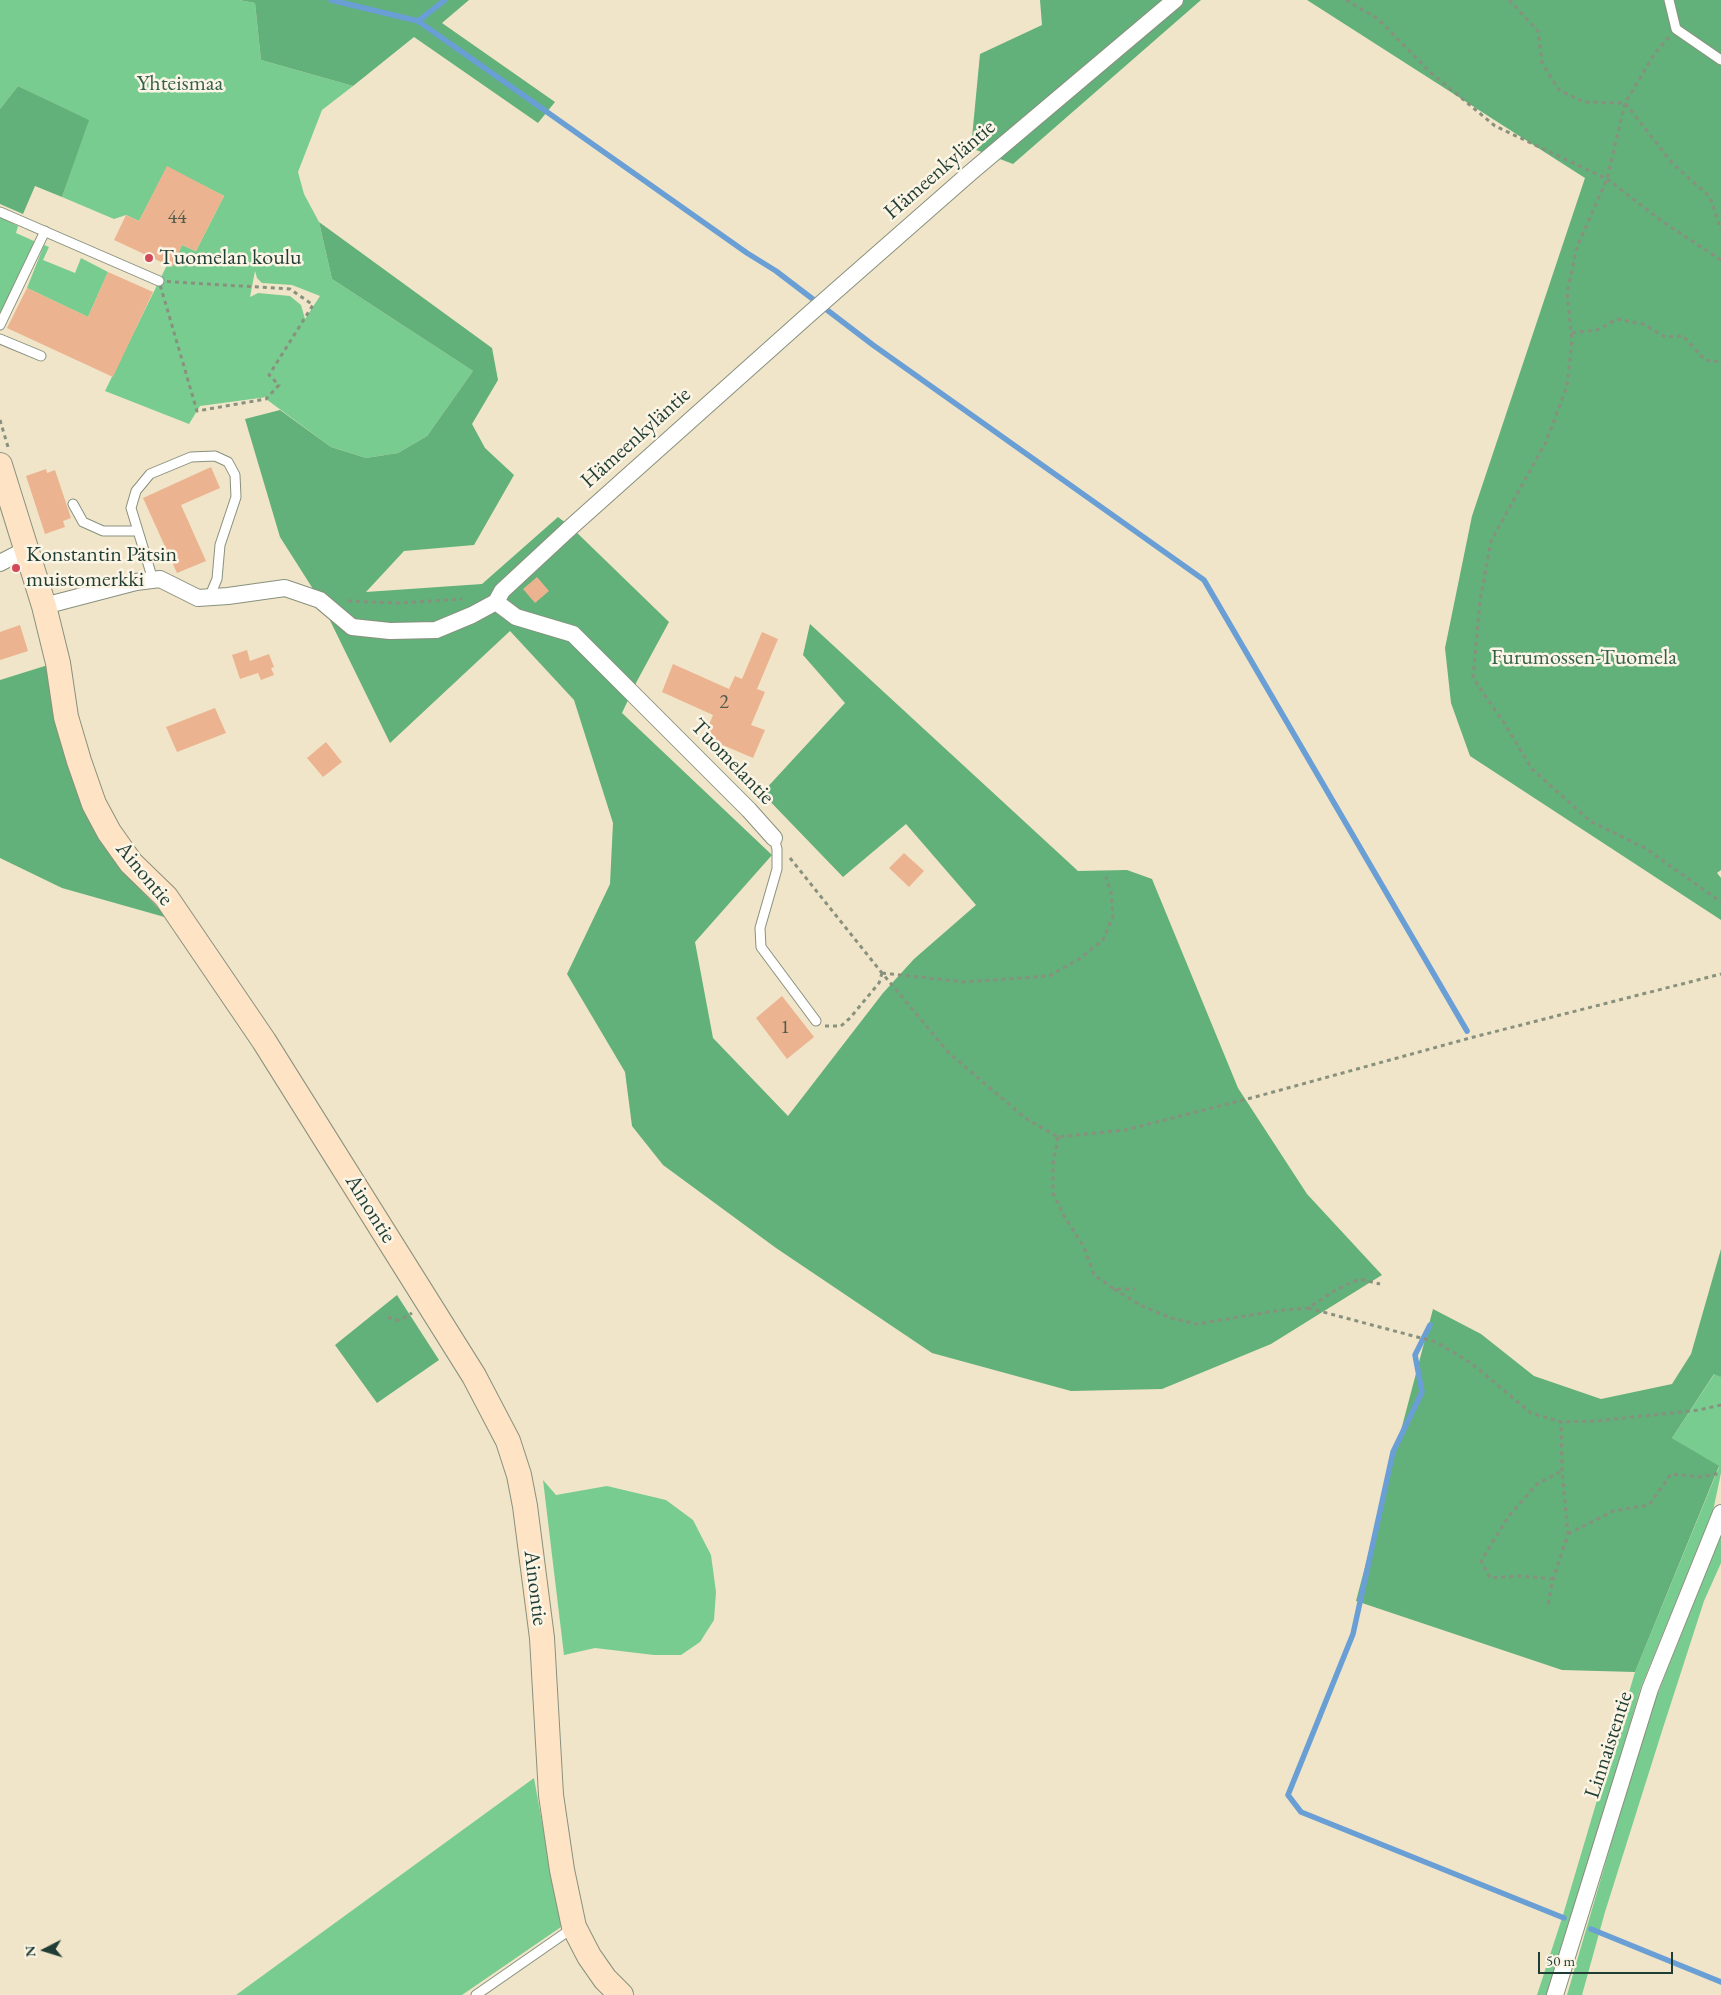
<!DOCTYPE html>
<html>
<head>
<meta charset="utf-8">
<style>
	body { margin:0 }
	#map { position:relative; width:1721px; height:1995px; overflow:hidden; background:#f0e5c8; font-family:"EB Garamond",serif }
	canvas { display:block }
	.north { position:absolute; left:20px; top:1925px; width:50px; height:50px; -webkit-text-stroke:4px #fcf5e5; paint-order:stroke; rotate:265deg; font-size:14px; font-weight:700; line-height:20px; text-align:center; color:#1f3d34 }
	.north::after { content:''; display:block; margin:auto; width:18px; height:22px; background:#1f3d34; clip-path:polygon(50% 0,100% 100%,50% 72%,0 100%) }
	.scale { position:absolute; left:1538px; top:1952px; width:135px; height:22px; box-sizing:border-box; border:2px solid #1f3d34; border-top:0; padding-left:6px; font-size:15px; line-height:18px; white-space:nowrap; color:#1f3d34; -webkit-text-stroke:4px #fcf5e5; paint-order:stroke }
</style>
</head>
<body>
<div id="map">
<canvas width="1721" height="1995"></canvas>
<div class="north">N</div>
<div class="scale">50 m</div>
</div>
<script>
const ctx = document.querySelector('canvas').getContext('2d');
ctx.lineJoin = 'round';
function paint(path, color) {
  ctx.fillStyle = color;
  ctx.fill(path, 'evenodd');
}
function poly(rows) {
  const path = new Path2D();
  for (const r of rows) {
    path.moveTo(r[0], r[1]);
    for (let i = 2; i < r.length; i += 2) path.lineTo(r[i], r[i + 1]);
  }
  return path;
}
function stroke(path, color, width, dash) {
  ctx.strokeStyle = color;
  ctx.lineWidth = width;
  ctx.lineCap = dash ? 'butt' : 'round';
  ctx.setLineDash(dash || []);
  ctx.stroke(path);
}
function write(font, color, halo, rows, align = 'center') {
  ctx.font = font + ' "EB Garamond",serif';
  ctx.lineWidth = 5;
  ctx.setLineDash([]);
  ctx.textBaseline = 'middle';
  ctx.strokeStyle = halo;
  ctx.fillStyle = color;
  for (const [text, x, y, turn = 0] of rows) {
    ctx.save();
    ctx.translate(x, y);
    ctx.rotate((+turn || 0) * Math.PI / 180);
    ctx.textAlign = isNaN(turn) ? turn : align;
    if (halo) ctx.strokeText(text, 0, 0);
    ctx.fillText(text, 0, 0);
    ctx.restore();
  }
}
const green = poly([
	[0,0,239,0,255,3,261,60,353,86,322,110,298,172,304,194,319,222,332,279,473,371,427,436,398,453,366,458,331,447,266,399,267,397,200,406,189,424,105,391,167,265,172,267,182,245,196,251,224,196,167,167,139,221,126,215,114,219,62,197,88,120,18,86,0,109],
	[255,271,257,278,262,283,292,285,320,296,305,319,301,305,290,296,258,293,250,297],
	[0,217,18,226,16,233,36,242,0,317],
	[44,245,49,247,43,260,75,273,81,258,108,272,88,317,27,288],
	[1715,1373,1721,1377,1721,1473,1713,1511,1641,1687,1549,1995,1537,1995,1563,1915,1635,1672,1719,1467,1672,1438],
	[543,1480,556,1495,607,1486,666,1500,693,1520,711,1555,716,1592,714,1620,700,1642,681,1655,654,1655,595,1648,564,1655],
	[1721,1534,1721,1563,1704,1601,1662,1731,1605,1912,1582,1995,1567,1995,1625,1796,1656,1698],
	[534,1778,561,1927,462,1995,236,1995]
]);
const forest = poly([
	[239,0,469,0,442,23,555,102,538,123,414,37,353,86,261,60,255,3],
	[1040,0,1201,0,1013,164,971,148,980,54,1042,25],
	[1307,0,1721,0,1721,870,1717,873,1721,878,1721,920,1470,756,1451,703,1445,648,1472,516,1585,178],
	[18,86,89,120,62,197,35,186,23,214,0,204,0,109],
	[319,222,492,348,498,380,472,424,485,448,514,475,474,545,404,551,366,592,482,584,558,517,571,527,669,622,637,681,622,713,772,855,695,942,713,1038,788,1116,883,993,914,959,976,905,906,824,843,877,762,793,845,703,803,655,810,624,1078,871,1127,870,1152,879,1238,1088,1307,1194,1382,1275,1271,1344,1162,1389,1071,1391,932,1353,776,1248,663,1165,632,1126,625,1072,567,974,610,884,613,823,574,700,510,631,390,743,320,600,280,537,245,419,280,410,331,447,366,458,398,453,427,436,473,371,332,279],
	[48,665,100,833,131,880,168,918,62,888,0,858,0,680],
	[1721,1249,1721,1377,1714,1374,1672,1438,1719,1466,1635,1672,1562,1670,1356,1601,1433,1309,1481,1334,1534,1376,1601,1399,1672,1384,1691,1354],
	[397,1295,439,1360,377,1403,335,1345]
]);
const stream = poly([
	[331,0,418,21,747,253,776,271,873,345,1204,580,1467,1031],
	[418,21,445,0],
	[1430,1325,1415,1355,1422,1392,1393,1452,1353,1634,1288,1795,1301,1812,1564,1918],
	[1591,1929,1721,1982]
]);
const building = poly([
	[167,166,224,196,196,251,182,245,172,267,114,240,126,215,139,221],
	[108,272,153,292,113,377,7,328,27,288,88,317],
	[211,467,220,488,181,505,206,561,177,573,143,498],
	[46,469,47,473,55,470,71,518,63,521,65,527,45,534,26,476],
	[537,577,549,591,535,603,523,589],
	[20,625,28,651,0,660,0,632],
	[762,632,778,639,757,689,765,692,751,725,765,730,753,758,704,737,713,715,662,692,673,664,729,689,735,676,742,679],
	[247,650,250,661,269,654,274,667,271,668,274,675,261,680,258,673,240,679,232,655],
	[215,708,226,733,177,752,166,727],
	[326,742,342,762,323,777,307,758],
	[904,853,924,871,909,887,889,868],
	[782,996,814,1037,787,1059,756,1018]
]);
const path = poly([
	[1346,0,1378,19,1429,71,1495,126,1607,179,1663,222,1721,260],
	[1509,0,1538,31,1542,63,1559,90,1584,102,1625,103,1673,164,1710,197,1721,230],
	[1669,37,1655,53,1625,103,1607,179,1577,247,1567,293,1572,340,1567,386,1546,442,1491,541,1480,601,1473,678,1504,723,1532,769,1590,821,1645,848,1721,902],
	[159,281,290,289,313,305,269,375,279,385,266,399,197,411,159,281],
	[1572,333,1597,330,1617,319,1643,324,1665,337,1683,336,1705,360,1721,362],
	[0,420,8,447],
	[348,601,398,603,462,599],
	[790,858,882,973,948,1052,1025,1118,1058,1137,1125,1130,1255,1097,1470,1038,1721,974],
	[882,973,964,982,1049,976,1079,959,1103,940,1113,916,1111,893,1106,877],
	[825,1026,841,1026,850,1018,879,983,882,973],
	[1058,1137,1053,1164,1053,1193,1064,1216,1084,1247,1094,1275,1114,1289,1135,1289],
	[1114,1289,1140,1305,1171,1318,1197,1324,1275,1311,1308,1308,1334,1291,1359,1279,1380,1284],
	[1308,1308,1436,1342,1471,1363,1531,1413,1561,1422,1596,1421,1699,1410,1721,1405],
	[388,1317,395,1320,400,1320,412,1313],
	[1568,1534,1613,1511,1649,1505,1671,1474,1700,1477,1721,1473],
	[1553,1579,1521,1576,1490,1578,1481,1561,1508,1517,1537,1484,1562,1471],
	[1548,1604,1553,1579,1568,1534,1562,1471,1561,1422]
]);
const lane = poly([
	[1669,0,1676,29,1721,60],
	[0,212,159,281],
	[0,325,45,231],
	[0,339,41,356],
	[73,504,83,522,103,531,138,531],
	[153,580,131,508,136,491,150,474,191,457,215,456,228,462,235,475,236,497,220,545,217,579,209,598],
	[774,838,777,849,777,869,760,928,761,947,816,1021],
	[476,1995,574,1927]
]);
const street = poly([
	[0,563,27,549],
	[496,602,516,617,573,634,749,810,774,838],
	[44,606,136,582,160,579,198,598,228,596,285,588,320,600,352,627,390,631,436,630,472,615,496,602,502,591,571,527,806,317,970,173,1175,0],
	[1555,1995,1650,1689,1721,1513]
]);
const secondary = poly([
	[0,465,44,606,58,663,66,717,79,761,94,804,109,832,131,863,166,897,264,1041,474,1376,508,1441,519,1475,525,1506,542,1638,551,1795,562,1870,574,1927,589,1956,605,1979,621,1995]
]);
const markers = [
	[149,258,5,"#d1495b"],
	[16,568,5,"#d1495b"]
];
const numberNames = [
	["44",177,218],
	["2",724,703],
	["1",785,1028]
];
const parkNames = [
	["Yhteismaa",180,84],
	["Furumossen-Tuomela",1584,658]
];
const streetNames = [
	["Hämeenkyläntie",940,170,-41],
	["Hämeenkyläntie",636,438,-42],
	["Tuomelantie",732,762,46],
	["Ainontie",144,874,50],
	["Ainontie",370,1209,58],
	["Ainontie",535,1588,83],
	["Linnaistentie",1609,1745,-72]
];
const poiNames = [
	["Tuomelan koulu",159,258],
	["Konstantin Pätsin",26,555],
	["muistomerkki",26,580]
];
paint(green, '#78cc8f');
paint(forest, '#62b07a');
stroke(stream, '#6a9fd6', 5.5);
paint(building, '#ebb38f');
stroke(lane, '#88917e', 11);
stroke(street, '#88917e', 18);
stroke(secondary, '#88917e', 26);
stroke(path, '#88917e', 3, [4, 4]);
stroke(lane, '#fff', 9);
stroke(street, '#fff', 16);
stroke(secondary, '#fee4c5', 24);
for (const [x, y, r, color] of markers) {
  const dot = new Path2D();
  dot.arc(x, y, r, 0, 2 * Math.PI);
  ctx.fillStyle = color;
  ctx.fill(dot);
  stroke(dot, '#fcf5e5', 2);
}
write('20px', '#525a4b', null, numberNames);
write('22px', '#35614b', '#fcf5e5', parkNames);
write('22px', '#1f3d34', '#fcf5e5', streetNames);
write('22px', '#1f3d34', '#fcf5e5', poiNames, 'left');
</script>
</body>
</html>
